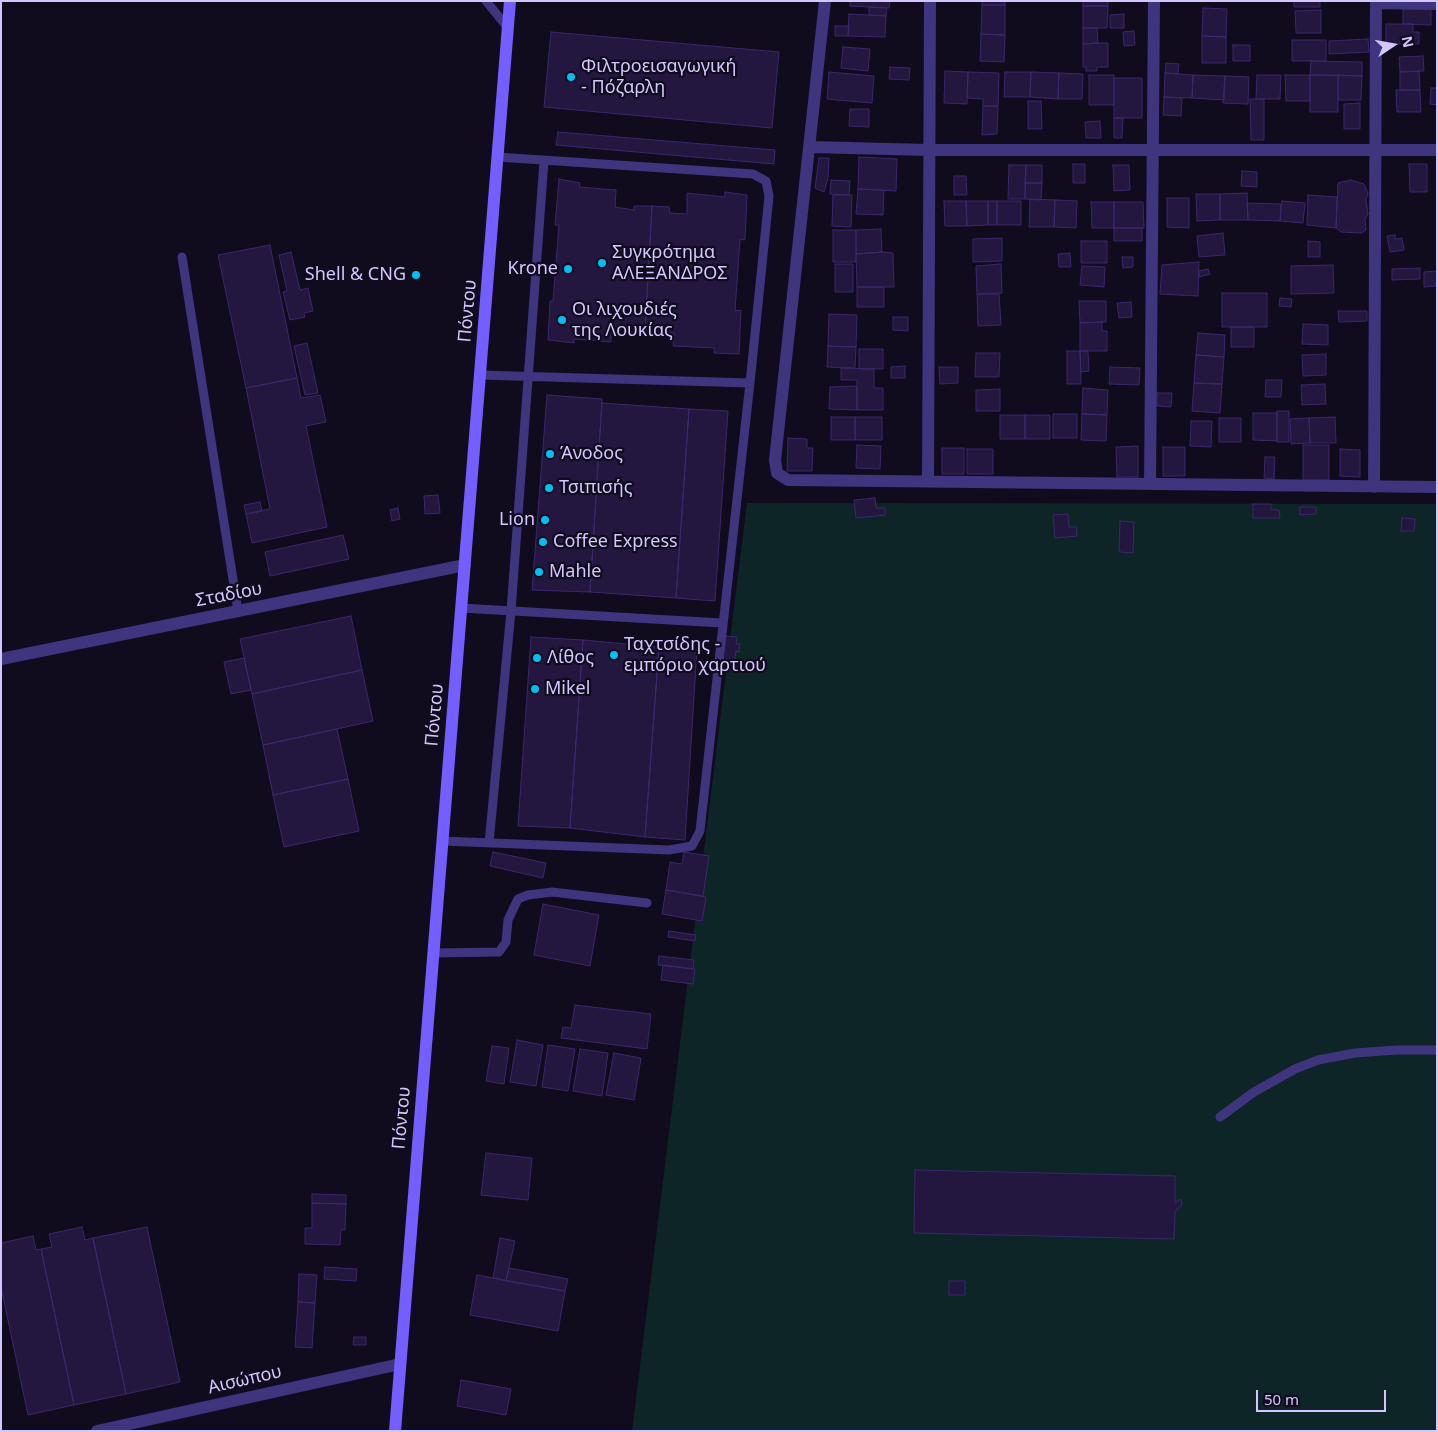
<!DOCTYPE html>
<html>
<head>
<meta charset="utf-8">
<style>
	body { margin:0 }
	#map { position:relative; width:1438px; height:1432px; overflow:hidden; background:#100b1d; font-family:"Noto Sans",sans-serif }
	canvas { display:block }
	.frame { position:absolute; inset:0; border:2px solid #d4c7ff; pointer-events:none }
	.north { position:absolute; left:1368px; top:20px; width:50px; height:50px; -webkit-text-stroke:4px #100b1d; paint-order:stroke; rotate:78deg; font-size:14px; font-weight:700; line-height:20px; text-align:center; color:#d4c7ff }
	.north::after { content:''; display:block; margin:auto; width:18px; height:22px; background:#d4c7ff; clip-path:polygon(50% 0,100% 100%,50% 72%,0 100%) }
	.scale { position:absolute; left:1256px; top:1390px; width:130px; height:22px; box-sizing:border-box; border:2px solid #d4c7ff; border-top:0; padding-left:6px; font-size:15px; line-height:18px; white-space:nowrap; color:#d4c7ff; -webkit-text-stroke:4px #100b1d; paint-order:stroke }
</style>
</head>
<body>
<div id="map">
<canvas width="1438" height="1432"></canvas>
<div class="frame"></div>
<div class="north">N</div>
<div class="scale">50 m</div>
</div>
<script>
const ctx = document.querySelector('canvas').getContext('2d');
ctx.lineJoin = 'round';
function paint(path, color) {
  ctx.fillStyle = color;
  ctx.fill(path, 'evenodd');
}
function poly(rows) {
  const path = new Path2D();
  for (const r of rows) {
    path.moveTo(r[0], r[1]);
    for (let i = 2; i < r.length; i += 2) path.lineTo(r[i], r[i + 1]);
  }
  return path;
}
function stroke(path, color, width, dash) {
  ctx.strokeStyle = color;
  ctx.lineWidth = width;
  ctx.lineCap = dash ? 'butt' : 'round';
  ctx.setLineDash(dash || []);
  ctx.stroke(path);
}
function write(font, color, halo, rows, align = 'center') {
  ctx.font = font + ' "Noto Sans",sans-serif';
  ctx.lineWidth = 4.5;
  ctx.setLineDash([]);
  ctx.textBaseline = 'middle';
  ctx.strokeStyle = halo;
  ctx.fillStyle = color;
  for (const [text, x, y, turn = 0] of rows) {
    ctx.save();
    ctx.translate(x, y);
    ctx.rotate((+turn || 0) * Math.PI / 180);
    ctx.textAlign = isNaN(turn) ? turn : align;
    if (halo) ctx.strokeText(text, 0, 0);
    ctx.fillText(text, 0, 0);
    ctx.restore();
  }
}
const green = poly([
	[747,503,1437,504,1437,1431,632,1431]
]);
const building = poly([
	[850,1,890,1,889,8,850,6,850,1],
	[982,1,1005,1,1005,5,982,5,982,1],
	[1083,1,1108,1,1108,6,1083,6,1083,1],
	[1294,1,1320,1,1320,7,1294,7,1294,1],
	[982,5,1005,5,1005,35,981,34,982,5],
	[1083,6,1108,6,1107,28,1083,28,1083,6],
	[869,7,887,8,886,16,869,15,869,7],
	[1203,8,1227,9,1226,37,1202,36,1203,8],
	[1403,9,1431,9,1431,25,1403,24,1403,9],
	[1321,10,1321,33,1296,33,1295,11,1321,10],
	[849,14,886,16,885,37,848,36,849,14],
	[1124,14,1124,28,1110,28,1110,15,1124,14],
	[1386,24,1413,24,1413,32,1419,32,1419,44,1386,44,1386,24],
	[835,26,849,26,848,36,835,36,835,26],
	[1083,28,1097,28,1098,43,1083,44,1083,28],
	[1134,31,1135,45,1124,46,1123,32,1134,31],
	[551,32,779,52,772,128,544,107,551,32],
	[981,34,1005,35,1004,62,980,61,981,34],
	[1202,36,1226,37,1226,63,1202,63,1202,36],
	[1368,39,1369,52,1329,54,1329,41,1368,39],
	[1292,40,1326,40,1326,61,1292,61,1292,40],
	[1098,43,1108,43,1108,67,1097,67,1097,71,1086,71,1086,67,1083,67,1083,44,1098,43],
	[1233,45,1250,45,1250,61,1233,61,1233,45],
	[843,47,870,49,868,71,841,68,843,47],
	[1423,56,1424,71,1400,72,1399,57,1423,56],
	[1311,61,1362,62,1362,76,1310,75,1311,61],
	[1166,63,1179,64,1178,74,1165,73,1166,63],
	[890,67,910,68,909,80,889,79,890,67],
	[945,71,968,72,967,104,944,103,945,71],
	[1419,71,1420,90,1400,90,1400,72,1419,71],
	[829,72,874,76,872,103,827,99,829,72],
	[968,72,999,73,998,106,983,106,983,99,967,98,968,72],
	[1005,72,1031,72,1030,97,1004,97,1005,72],
	[1031,72,1059,73,1058,99,1030,97,1031,72],
	[1059,73,1083,74,1082,99,1058,99,1059,73],
	[1165,73,1193,75,1192,98,1164,97,1165,73],
	[1089,75,1114,75,1114,105,1089,105,1089,75],
	[1193,75,1225,76,1224,100,1192,98,1193,75],
	[1257,75,1281,75,1280,99,1256,99,1257,75],
	[1285,75,1310,75,1310,101,1286,101,1285,75],
	[1310,75,1338,75,1338,112,1310,112,1310,75],
	[1338,75,1362,76,1361,100,1338,100,1338,75],
	[1225,76,1249,77,1248,104,1223,103,1225,76],
	[1114,78,1142,78,1142,118,1114,118,1114,78],
	[1431,88,1437,88,1437,105,1430,104,1431,88],
	[1396,90,1420,90,1421,112,1397,112,1396,90],
	[1164,97,1182,98,1181,116,1163,115,1164,97],
	[1250,99,1264,99,1264,140,1251,140,1250,99],
	[1028,101,1041,101,1042,129,1028,129,1028,101],
	[1360,103,1360,129,1344,129,1344,104,1360,103],
	[983,106,998,106,997,134,982,135,983,106],
	[850,109,869,109,869,127,849,126,850,109],
	[1114,118,1123,118,1122,138,1114,138,1114,118],
	[1100,121,1101,138,1086,138,1085,122,1100,121],
	[558,132,775,150,774,164,556,145,558,132],
	[859,157,897,159,896,191,858,189,859,157],
	[819,158,829,158,828,178,824,192,815,188,819,158],
	[1073,164,1085,164,1085,183,1073,183,1073,164],
	[1409,164,1427,164,1427,192,1410,192,1409,164],
	[1009,165,1026,165,1025,199,1008,199,1009,165],
	[1026,165,1042,165,1042,183,1025,183,1026,165],
	[1113,165,1129,165,1130,190,1114,191,1113,165],
	[1242,171,1257,172,1257,187,1241,186,1242,171],
	[954,176,966,176,967,195,954,195,954,176],
	[559,179,580,183,579,187,616,190,615,207,634,210,634,206,652,206,645,331,611,328,611,342,574,339,574,343,548,340,550,301,553,301,559,225,555,225,559,179],
	[831,180,850,181,849,195,830,194,831,180],
	[1351,180,1364,184,1368,193,1366,200,1368,214,1365,219,1366,230,1362,233,1341,232,1336,228,1338,183,1351,180],
	[1025,183,1042,183,1041,200,1025,199,1025,183],
	[858,189,884,190,883,215,856,214,858,189],
	[725,192,747,195,745,240,740,239,735,311,741,310,739,354,714,353,714,348,673,346,674,333,645,331,652,206,669,207,670,213,687,214,687,193,725,197,725,192],
	[1247,193,1248,220,1220,220,1220,194,1247,193],
	[1196,194,1220,194,1220,220,1197,221,1196,194],
	[833,195,852,195,851,227,832,226,833,195],
	[1308,195,1337,197,1336,228,1307,225,1308,195],
	[1167,198,1189,198,1189,228,1167,227,1167,198],
	[1030,199,1055,200,1054,227,1029,227,1030,199],
	[1055,200,1077,201,1076,228,1054,227,1055,200],
	[944,201,966,201,967,226,945,226,944,201],
	[966,201,988,201,988,225,967,226,966,201],
	[988,201,997,201,997,225,988,225,988,201],
	[997,201,1021,201,1021,225,997,225,997,201],
	[1282,201,1305,203,1303,223,1280,221,1282,201],
	[1091,202,1114,202,1114,228,1092,228,1091,202],
	[1114,202,1143,202,1144,228,1114,228,1114,202],
	[1247,203,1281,204,1280,221,1248,220,1247,203],
	[1114,228,1142,228,1142,241,1114,241,1114,228],
	[881,229,882,252,856,254,856,230,881,229],
	[833,230,856,230,856,262,833,262,833,230],
	[1223,233,1225,255,1199,257,1197,236,1223,233],
	[1395,235,1395,239,1402,238,1404,250,1390,252,1387,236,1395,235],
	[1002,238,1002,261,973,262,973,239,1002,238],
	[1081,241,1107,241,1107,263,1081,263,1081,241],
	[1308,241,1320,242,1320,257,1308,257,1308,241],
	[270,245,297,378,246,388,218,255,270,245],
	[291,252,300,290,308,288,313,311,304,313,305,317,290,320,283,292,287,291,279,255,291,252],
	[882,252,893,253,894,287,857,287,856,254,882,252],
	[1070,253,1071,267,1059,267,1058,254,1070,253],
	[1122,257,1133,257,1133,267,1123,268,1122,257],
	[1199,262,1198,296,1160,294,1162,265,1199,262],
	[835,264,853,264,853,292,835,292,835,264],
	[1001,264,1002,293,977,294,976,266,1001,264],
	[1333,265,1334,293,1291,294,1291,266,1333,265],
	[1082,266,1105,267,1104,287,1080,285,1082,266],
	[1420,268,1420,279,1392,280,1392,269,1420,268],
	[1208,269,1210,274,1199,277,1199,271,1208,269],
	[1437,271,1436,286,1424,287,1424,272,1437,271],
	[857,287,884,287,884,307,857,307,857,287],
	[1222,293,1267,293,1267,327,1222,327,1222,293],
	[977,294,999,294,1001,325,978,326,977,294],
	[1280,298,1292,299,1291,307,1279,306,1280,298],
	[1079,301,1106,301,1106,322,1080,323,1079,301],
	[1131,302,1132,317,1119,318,1117,303,1131,302],
	[1338,311,1367,311,1367,321,1339,322,1338,311],
	[829,314,857,315,856,347,828,346,829,314],
	[893,317,908,317,908,331,893,330,893,317],
	[1102,322,1102,331,1107,331,1107,351,1080,351,1080,323,1102,322],
	[1303,324,1328,325,1328,345,1302,344,1303,324],
	[1231,327,1254,327,1254,347,1231,347,1231,327],
	[1198,333,1225,335,1224,357,1196,355,1198,333],
	[307,343,318,393,305,395,294,346,307,343],
	[828,346,856,347,855,368,827,367,828,346],
	[859,349,883,349,883,369,859,369,859,349],
	[1067,351,1080,351,1081,384,1067,384,1067,351],
	[1080,351,1088,351,1089,371,1081,372,1080,351],
	[976,353,1000,353,999,377,975,377,976,353],
	[1326,354,1326,375,1303,376,1302,355,1326,354],
	[1196,355,1224,357,1222,384,1194,383,1196,355],
	[905,366,905,378,891,378,891,367,905,366],
	[939,367,958,367,958,383,940,384,939,367],
	[1110,367,1140,368,1139,385,1109,384,1110,367],
	[841,368,874,369,874,388,883,388,883,410,857,410,857,380,841,380,841,368],
	[297,378,301,398,320,395,326,422,306,426,327,527,252,543,246,514,270,509,246,388,297,378],
	[1266,380,1282,380,1281,397,1265,397,1266,380],
	[1194,383,1222,384,1220,413,1192,411,1194,383],
	[1325,384,1326,404,1302,405,1301,385,1325,384],
	[857,386,857,410,829,409,830,387,857,386],
	[1083,388,1108,390,1107,415,1082,414,1083,388],
	[1000,389,1000,411,976,411,976,390,1000,389],
	[1157,393,1172,393,1171,407,1157,406,1157,393],
	[547,395,602,399,590,592,532,590,547,395],
	[602,403,689,409,676,598,590,592,602,403],
	[689,409,728,411,715,601,676,598,689,409],
	[1277,411,1289,411,1289,442,1277,442,1277,411],
	[1253,413,1277,413,1277,441,1253,440,1253,413],
	[1053,414,1077,414,1077,438,1053,438,1053,414],
	[1082,414,1107,415,1106,441,1081,440,1082,414],
	[1000,415,1025,415,1025,439,1000,439,1000,415],
	[1025,415,1050,415,1050,439,1025,439,1025,415],
	[831,417,855,417,855,440,831,440,831,417],
	[855,417,882,417,882,440,855,440,855,417],
	[1335,417,1336,443,1310,443,1309,418,1335,417],
	[1219,418,1241,418,1241,442,1219,442,1219,418],
	[1309,418,1310,443,1291,444,1290,419,1309,418],
	[1191,421,1212,421,1211,447,1190,446,1191,421],
	[788,438,807,439,807,448,813,448,812,471,787,471,788,438],
	[857,445,881,446,880,469,856,468,857,445],
	[1303,445,1329,445,1329,480,1303,480,1303,445],
	[1138,446,1138,477,1117,477,1116,447,1138,446],
	[1163,447,1185,447,1185,476,1163,476,1163,447],
	[942,448,964,448,964,474,942,474,942,448],
	[967,449,993,449,993,474,967,474,967,449],
	[1340,449,1360,450,1360,477,1340,476,1340,449],
	[1265,457,1275,457,1274,479,1264,478,1265,457],
	[438,495,440,513,425,514,424,496,438,495],
	[875,498,876,508,885,508,885,515,856,518,854,500,875,498],
	[260,502,262,511,246,514,244,505,260,502],
	[1253,504,1271,504,1271,510,1279,510,1280,518,1253,518,1253,504],
	[1300,507,1316,507,1316,514,1300,515,1300,507],
	[398,508,400,519,392,521,390,510,398,508],
	[1068,514,1069,527,1076,527,1077,536,1055,538,1053,515,1068,514],
	[1402,518,1415,519,1414,531,1401,531,1402,518],
	[1120,521,1134,522,1133,553,1119,552,1120,521],
	[343,535,349,559,270,576,265,552,343,535],
	[351,616,362,670,252,694,240,639,351,616],
	[725,636,737,637,736,644,740,644,739,652,736,651,734,663,722,661,725,636],
	[531,637,583,640,570,828,518,826,531,637],
	[583,640,659,647,645,837,570,828,583,640],
	[659,647,697,649,685,840,645,837,659,647],
	[244,658,251,690,231,694,224,662,244,658],
	[362,670,373,721,263,745,252,694,362,670],
	[337,729,348,779,273,795,263,745,337,729],
	[348,779,359,831,284,847,273,795,348,779],
	[493,852,546,863,543,878,490,866,493,852],
	[684,852,709,856,703,896,666,890,670,862,682,864,684,852],
	[666,890,706,897,702,921,662,914,666,890],
	[543,904,599,915,590,966,534,955,543,904],
	[669,931,696,935,695,941,668,937,669,931],
	[659,956,694,960,693,969,658,965,659,956],
	[663,965,695,969,693,984,661,980,663,965],
	[575,1005,651,1014,647,1049,561,1038,563,1027,571,1028,575,1005],
	[517,1040,543,1045,536,1086,510,1082,517,1040],
	[548,1045,575,1049,568,1091,542,1087,548,1045],
	[492,1046,509,1048,504,1084,486,1081,492,1046],
	[580,1049,608,1053,602,1096,573,1091,580,1049],
	[614,1053,641,1058,634,1100,606,1095,614,1053],
	[486,1153,532,1158,528,1200,481,1195,486,1153],
	[915,1170,1175,1176,1175,1203,1181,1199,1182,1205,1175,1211,1174,1239,914,1233,915,1170],
	[312,1194,346,1195,346,1204,312,1203,312,1194],
	[312,1203,346,1204,345,1230,341,1230,340,1245,305,1244,305,1228,312,1228,312,1203],
	[82,1227,85,1240,93,1238,126,1394,74,1405,41,1249,52,1247,49,1234,82,1227],
	[147,1227,180,1382,126,1394,93,1238,147,1227],
	[33,1236,36,1250,41,1249,74,1405,28,1415,1,1287,1,1243,33,1236],
	[500,1238,515,1241,506,1281,493,1278,500,1238],
	[325,1267,357,1269,356,1281,324,1279,325,1267],
	[509,1268,568,1279,565,1291,506,1281,509,1268],
	[299,1274,317,1275,315,1303,298,1302,299,1274],
	[477,1275,565,1291,558,1331,470,1315,477,1275],
	[949,1281,965,1281,965,1295,949,1295,949,1281],
	[298,1302,315,1303,312,1348,295,1347,298,1302],
	[354,1337,366,1337,366,1345,353,1345,354,1337],
	[461,1380,511,1389,506,1415,457,1406,461,1380]
]);
const lane = poly([
	[486,1,508,28],
	[182,257,238,611],
	[480,375,750,383,769,196,766,181,753,174,497,157],
	[461,608,722,623],
	[442,841,669,850,692,846,700,831,750,383],
	[489,843,511,611,544,161],
	[433,953,499,952,506,942,508,920,518,899,528,895,552,892,647,903],
	[1220,1117,1254,1092,1295,1069,1318,1060,1355,1053,1397,1050,1437,1050]
]);
const street = poly([
	[825,1,775,460,777,473,788,480,1437,487],
	[1376,3,1437,4],
	[810,147,928,150,1437,150],
	[928,480,930,1],
	[1150,484,1154,1],
	[1374,487,1376,1],
	[1,659,465,565],
	[97,1431,400,1364]
]);
const secondary = poly([
	[395,1431,510,1]
]);
const markers = [
	[571,77,5,"#00bff2"],
	[602,263,5,"#00bff2"],
	[568,269,5,"#00bff2"],
	[416,275,5,"#00bff2"],
	[562,320,5,"#00bff2"],
	[550,454,5,"#00bff2"],
	[549,488,5,"#00bff2"],
	[545,520,5,"#00bff2"],
	[543,542,5,"#00bff2"],
	[539,572,5,"#00bff2"],
	[614,655,5,"#00bff2"],
	[537,658,5,"#00bff2"],
	[535,689,5,"#00bff2"]
];
const poiNames = [
	["Φιλτροεισαγωγική",581,67],
	["- Πόζαρλη",581,88],
	["Συγκρότημα",612,253],
	["ΑΛΕΞΑΝΔΡΟΣ",612,274],
	["Krone",558,269,"right"],
	["Shell & CNG",406,275,"right"],
	["Οι λιχουδιές",572,310],
	["της Λουκίας",572,331],
	["Άνοδος",560,454],
	["Τσιπισής",559,488],
	["Lion",535,520,"right"],
	["Coffee Express",553,542],
	["Mahle",549,572],
	["Ταχτσίδης -",624,645],
	["εμπόριο χαρτιού",624,666],
	["Λίθος",547,658],
	["Mikel",545,689]
];
const streetNames = [
	["Πόντου",468,311,-85],
	["Σταδίου",229,595,-11],
	["Πόντου",435,715,-85],
	["Πόντου",402,1118,-85],
	["Αισώπου",245,1380,-13]
];
paint(green, '#0e2527');
paint(building, '#23163f');
stroke(building, '#3c276c', 1);
stroke(lane, '#3f347e', 9);
stroke(street, '#3f347e', 12);
stroke(secondary, '#745eff', 12);
for (const [x, y, r, color] of markers) {
  const dot = new Path2D();
  dot.arc(x, y, r, 0, 2 * Math.PI);
  ctx.fillStyle = color;
  ctx.fill(dot);
  stroke(dot, '#100b1d', 2);
}
write('18px', '#d4c7ff', '#100b1d', poiNames, 'left');
write('18px', '#d4c7ff', '#100b1d', streetNames);
</script>
</body>
</html>
